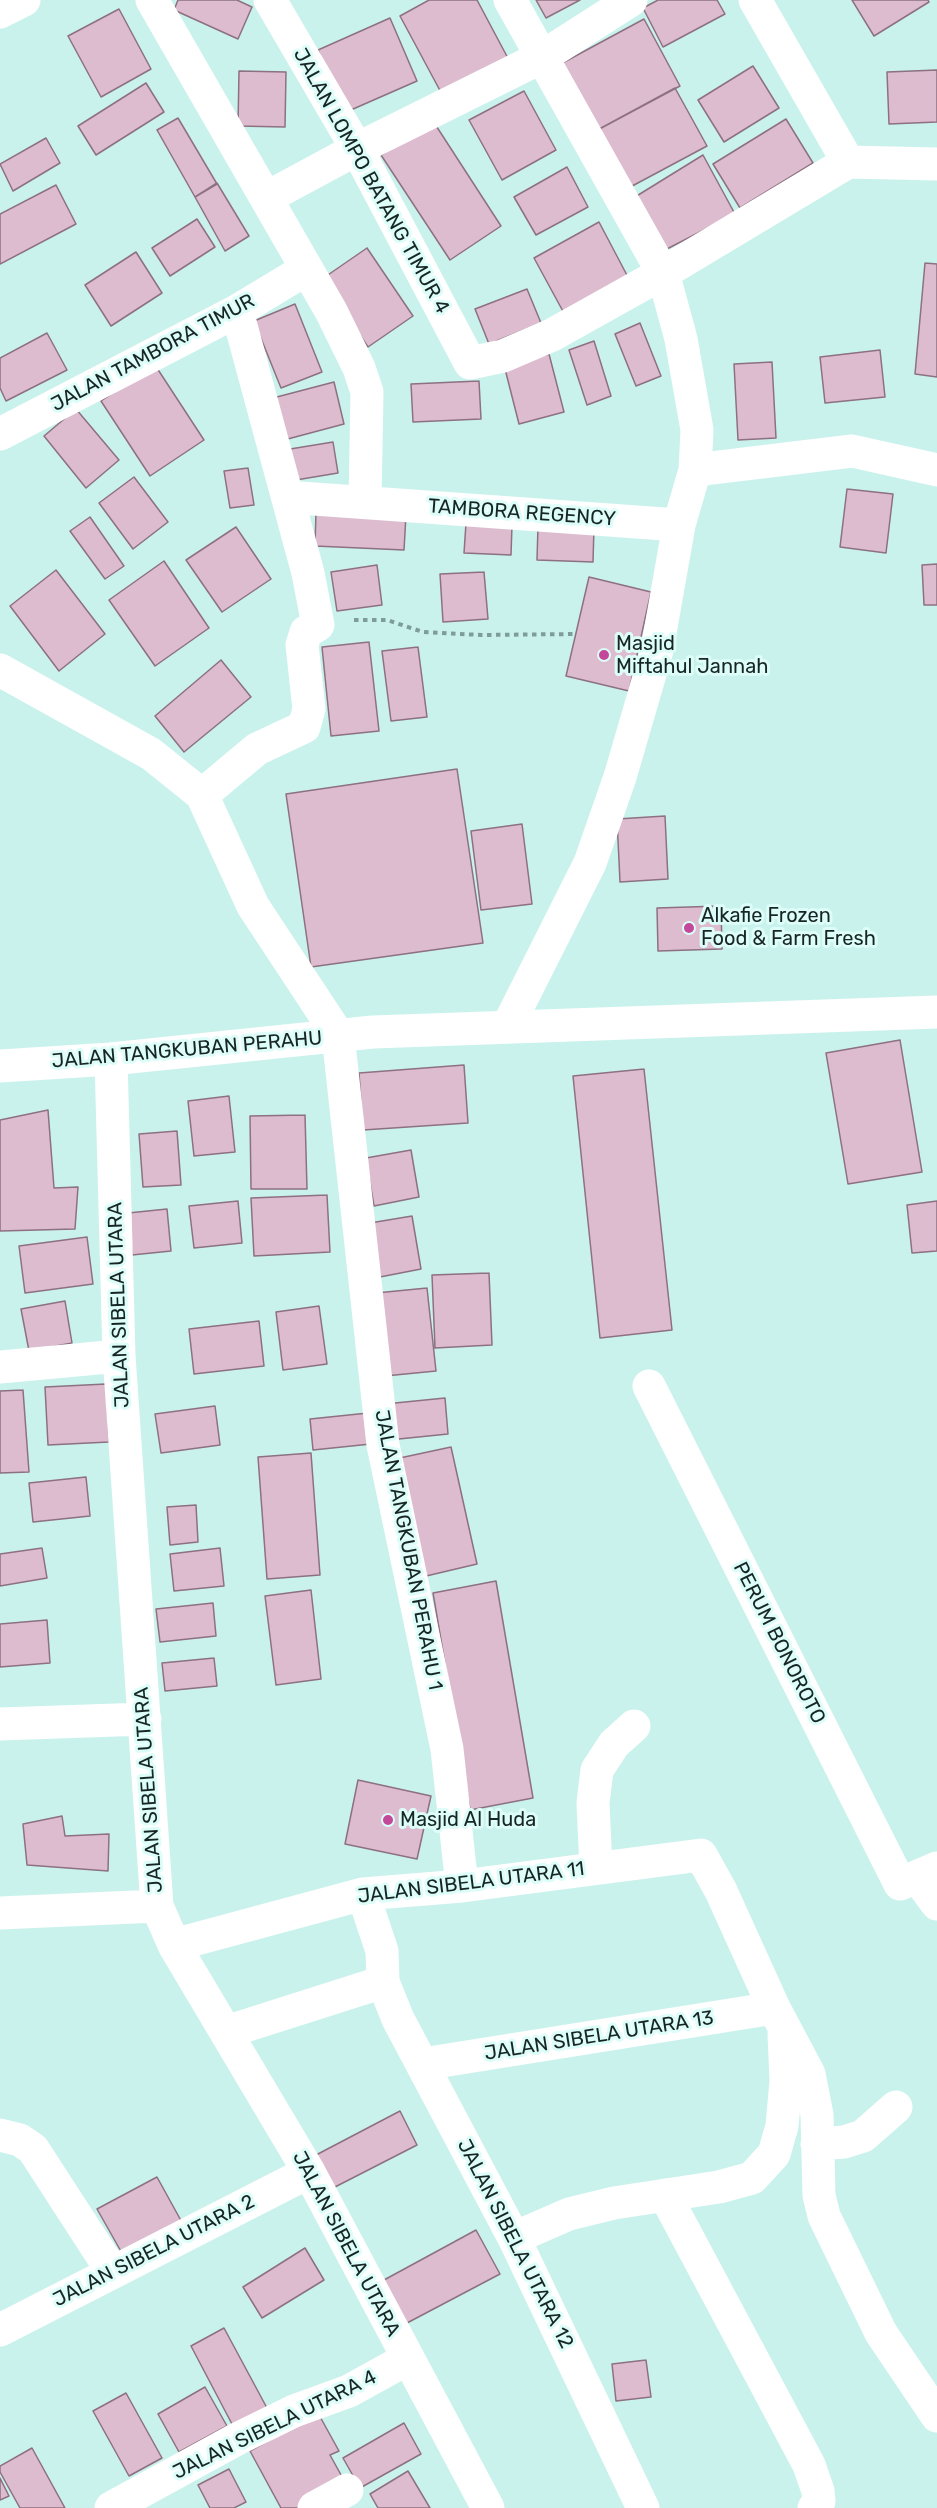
<!DOCTYPE html>
<html>
<head>
<meta charset="utf-8">
<style>
	body { margin:0 }
	canvas { display:block; background:#c9f2ec }
</style>
</head>
<body>
<canvas width="937" height="2508"></canvas>
<script>
const ctx = document.querySelector('canvas').getContext('2d');
ctx.lineJoin = 'round';
function paint(path, color) {
  ctx.fillStyle = color;
  ctx.fill(path, 'evenodd');
}
function poly(rows) {
  const path = new Path2D();
  for (const r of rows) {
    path.moveTo(r[0], r[1]);
    for (let i = 2; i < r.length; i += 2) path.lineTo(r[i], r[i + 1]);
  }
  return path;
}
function stroke(path, color, width, dash) {
  ctx.strokeStyle = color;
  ctx.lineWidth = width;
  ctx.lineCap = dash ? 'butt' : 'round';
  ctx.setLineDash(dash || []);
  ctx.stroke(path);
}
function write(font, color, halo, rows, align = 'center') {
  ctx.font = font + ' Rubik,sans-serif';
  ctx.lineWidth = 6;
  ctx.setLineDash([]);
  ctx.textBaseline = 'middle';
  ctx.strokeStyle = halo;
  ctx.fillStyle = color;
  for (const [text, x, y, turn = 0] of rows) {
    ctx.save();
    ctx.translate(x, y);
    ctx.rotate((+turn || 0) * Math.PI / 180);
    ctx.textAlign = isNaN(turn) ? turn : align;
    if (halo) ctx.strokeText(text, 0, 0);
    ctx.fillText(text, 0, 0);
    ctx.restore();
  }
}
const building = poly([
	[178,0,237,0,252,7,238,39,174,10,178,0],
	[429,0,477,0,510,62,444,98,400,16,429,0],
	[536,0,580,0,546,18,536,0],
	[658,0,717,0,725,14,663,47,643,8,658,0],
	[852,0,928,0,929,2,874,36,852,0],
	[119,9,151,69,101,97,68,36,119,9],
	[390,18,417,81,344,113,318,50,390,18],
	[644,19,680,86,590,134,555,67,644,19],
	[753,66,779,108,724,142,698,100,753,66],
	[937,70,937,122,889,124,887,72,937,70],
	[239,71,286,72,285,127,238,126,239,71],
	[146,83,164,112,96,155,78,126,146,83],
	[675,88,707,146,621,192,590,134,675,88],
	[524,91,556,150,502,180,469,120,524,91],
	[178,118,217,184,195,197,157,130,178,118],
	[786,119,813,163,740,208,713,164,786,119],
	[433,121,501,226,450,260,381,155,433,121],
	[46,138,60,163,13,191,0,164,46,138],
	[703,155,735,214,663,251,635,197,703,155],
	[567,167,588,207,536,235,514,197,567,167],
	[217,183,249,236,225,251,195,197,217,183],
	[56,185,76,224,0,264,0,214,56,185],
	[197,219,215,247,170,276,152,248,197,219],
	[599,222,629,279,565,315,534,258,599,222],
	[367,248,413,316,368,347,322,279,367,248],
	[136,252,162,293,111,326,85,285,136,252],
	[925,263,937,264,937,377,915,374,925,263],
	[527,289,541,323,489,344,475,309,527,289],
	[295,304,322,372,281,388,254,321,295,304],
	[640,323,661,376,636,386,615,334,640,323],
	[47,333,67,370,6,401,0,388,0,358,47,333],
	[594,341,611,396,587,405,569,350,594,341],
	[880,350,885,397,825,403,820,357,880,350],
	[549,354,564,412,519,424,504,365,549,354],
	[772,362,776,438,738,440,734,364,772,362],
	[155,365,204,440,150,476,101,401,155,365],
	[479,381,481,419,413,422,411,384,479,381],
	[334,382,344,424,284,440,273,398,334,382],
	[76,409,119,460,86,488,44,436,76,409],
	[333,442,338,473,290,481,284,450,333,442],
	[248,468,254,505,230,508,224,471,248,468],
	[134,477,168,522,133,549,99,503,134,477],
	[847,489,893,494,886,553,840,547,847,489],
	[316,512,406,515,404,550,315,546,316,512],
	[90,517,124,566,105,579,70,531,90,517],
	[466,523,512,525,511,555,464,553,466,523],
	[538,526,594,527,593,562,537,560,538,526],
	[236,527,271,579,222,612,186,560,236,527],
	[164,561,209,628,155,666,109,600,164,561],
	[937,564,937,605,924,605,922,565,937,564],
	[377,565,382,605,337,611,331,572,377,565],
	[56,570,105,634,59,671,10,606,56,570],
	[484,572,488,619,443,622,440,574,484,572],
	[589,577,651,592,629,691,566,676,589,577],
	[369,642,379,731,331,736,322,647,369,642],
	[418,647,427,717,391,721,382,651,418,647],
	[221,660,251,697,184,752,155,716,221,660],
	[457,769,483,943,311,967,286,794,457,769],
	[665,816,668,879,620,882,617,819,665,816],
	[522,824,532,904,481,910,471,831,522,824],
	[721,906,722,949,658,951,657,908,721,906],
	[900,1040,922,1172,848,1184,826,1053,900,1040],
	[464,1065,468,1123,363,1130,359,1073,464,1065],
	[644,1069,672,1330,600,1338,573,1076,644,1069],
	[229,1096,235,1152,194,1156,188,1101,229,1096],
	[48,1110,54,1188,78,1187,75,1229,0,1231,0,1120,48,1110],
	[305,1115,307,1189,251,1189,250,1116,305,1115],
	[177,1131,181,1185,143,1187,139,1134,177,1131],
	[411,1150,419,1197,374,1206,366,1158,411,1150],
	[327,1195,330,1252,254,1256,251,1198,327,1195],
	[238,1201,242,1243,194,1248,189,1206,238,1201],
	[937,1201,937,1251,912,1253,907,1205,937,1201],
	[167,1209,171,1251,132,1255,128,1213,167,1209],
	[412,1216,421,1269,380,1277,370,1223,412,1216],
	[87,1237,93,1284,25,1293,19,1246,87,1237],
	[489,1273,492,1345,435,1348,432,1275,489,1273],
	[427,1288,436,1371,385,1376,376,1293,427,1288],
	[65,1301,72,1343,29,1351,21,1309,65,1301],
	[319,1306,327,1364,283,1370,276,1312,319,1306],
	[259,1321,264,1366,194,1374,189,1329,259,1321],
	[106,1384,109,1442,48,1445,45,1387,106,1384],
	[23,1390,29,1472,0,1473,0,1391,23,1390],
	[445,1398,448,1434,389,1440,385,1404,445,1398],
	[215,1406,220,1445,161,1453,155,1414,215,1406],
	[368,1413,371,1444,313,1450,310,1419,368,1413],
	[451,1447,477,1564,422,1577,395,1459,451,1447],
	[311,1453,320,1575,267,1579,258,1457,311,1453],
	[86,1477,90,1516,33,1522,29,1483,86,1477],
	[196,1505,198,1542,170,1545,167,1507,196,1505],
	[42,1548,47,1578,0,1586,0,1554,42,1548],
	[220,1548,224,1586,174,1591,170,1554,220,1548],
	[496,1581,533,1798,470,1810,433,1593,496,1581],
	[311,1590,321,1679,276,1685,265,1596,311,1590],
	[213,1603,216,1636,160,1642,156,1609,213,1603],
	[47,1620,50,1663,0,1667,0,1624,47,1620],
	[214,1658,217,1686,165,1691,162,1663,214,1658],
	[358,1780,431,1796,417,1859,345,1844,358,1780],
	[62,1816,65,1836,109,1834,108,1871,27,1865,23,1824,62,1816],
	[400,2111,417,2145,333,2188,316,2155,400,2111],
	[157,2177,184,2226,123,2255,97,2209,157,2177],
	[476,2230,500,2274,407,2323,384,2280,476,2230],
	[305,2248,324,2280,262,2318,243,2287,305,2248],
	[224,2328,267,2408,233,2426,191,2346,224,2328],
	[646,2360,651,2397,616,2401,612,2364,646,2360],
	[205,2387,227,2426,179,2452,158,2414,205,2387],
	[126,2393,162,2458,129,2476,93,2411,126,2393],
	[318,2413,339,2451,330,2455,345,2482,299,2508,281,2508,250,2451,318,2413],
	[404,2423,421,2454,360,2488,343,2458,404,2423],
	[32,2448,65,2508,20,2508,0,2472,0,2466,32,2448],
	[229,2469,246,2502,234,2508,210,2508,198,2485,229,2469],
	[408,2471,430,2508,378,2508,370,2494,408,2471],
	[0,2478,9,2496,0,2500,0,2478]
]);
const path = poly([
	[354,620,387,620,423,632,481,635,576,634]
]);
const minor = poly([
	[152,0,331,311,359,368,367,392,365,501],
	[270,0,357,149,470,363,503,356,552,335,663,273,848,162],
	[755,0,848,162,937,164],
	[0,12,24,0],
	[266,198,357,149,542,57,631,0],
	[0,434,237,311,305,270],
	[695,470,852,451,937,470],
	[300,498,679,525],
	[0,670,151,754,202,795,253,906,338,1035,383,1445,447,1749,462,1886],
	[202,795,257,749,304,727,309,709,302,645,306,632,318,625,308,573,237,311],
	[508,1026,590,863,620,777,657,650,679,525,695,470,697,430,681,339,663,273,510,0],
	[111,1059,119,1356,157,1906,174,1945,309,2172,488,2508],
	[0,1367,119,1356],
	[649,1386,900,1884,937,1868],
	[0,1724,145,1719],
	[596,1868,593,1803,597,1770,614,1744,634,1726],
	[917,1877,937,1904],
	[363,1894,382,1951,383,1982,398,2019,514,2238,643,2508],
	[0,1913,157,1906],
	[174,1945,363,1894,462,1886,701,1855,721,1891,774,2008,809,2074,817,2115,819,2195,824,2216,881,2333,937,2416],
	[226,2032,383,1982],
	[423,2064,774,2008],
	[0,2135,20,2140,33,2149,112,2271],
	[817,2144,844,2142,863,2136,896,2107],
	[665,2195,809,2465,818,2491,819,2501,814,2508],
	[514,2238,569,2214,614,2203,719,2187,752,2178,774,2154,782,2126,786,2081,784,2034],
	[0,2330,309,2172],
	[111,2508,237,2439,294,2411,349,2391,407,2359],
	[314,2508,347,2490]
]);
const major = poly([
	[0,1066,111,1059,373,1032,937,1012]
]);
const markers = [
	[604,655,6,"#c44899"],
	[689,928,6,"#c44899"],
	[388,1820,6,"#c44899"]
];
const streetNames = [
	["JALAN LOMPO BATANG TIMUR 4",371,181,61],
	["JALAN TAMBORA TIMUR",153,353,-28],
	["TAMBORA REGENCY",522,513,4],
	["JALAN TANGKUBAN PERAHU",187,1050,-5],
	["JALAN SIBELA UTARA",119,1305,-92],
	["JALAN TANGKUBAN PERAHU 1",408,1550,79],
	["PERUM BONOROTO",779,1643,63],
	["JALAN SIBELA UTARA",149,1790,-94],
	["JALAN SIBELA UTARA 11",471,1883,-7],
	["JALAN SIBELA UTARA 13",599,2036,-9],
	["JALAN SIBELA UTARA",346,2244,62],
	["JALAN SIBELA UTARA 12",515,2244,63],
	["JALAN SIBELA UTARA 2",154,2251,-27],
	["JALAN SIBELA UTARA 4",275,2425,-26]
];
const poiNames = [
	["Masjid",616,644],
	["Miftahul Jannah",616,667],
	["Alkafie Frozen",701,916],
	["Food & Farm Fresh",701,939],
	["Masjid Al Huda",400,1820]
];
paint(building, '#dcbcce');
stroke(building, '#8d7181', 1.5);
stroke(path, '#7e9c98', 4, [4.5, 4.5]);
stroke(minor, '#fff', 33);
stroke(major, '#fff', 33);
for (const [x, y, r, color] of markers) {
  const dot = new Path2D();
  dot.arc(x, y, r, 0, 2 * Math.PI);
  ctx.fillStyle = color;
  ctx.fill(dot);
  stroke(dot, '#ddfdf9', 2);
}
write('20px', '#172625', '#ddfdf9', streetNames);
write('20px', '#172625', '#ddfdf9', poiNames, 'left');
</script>
</body>
</html>
